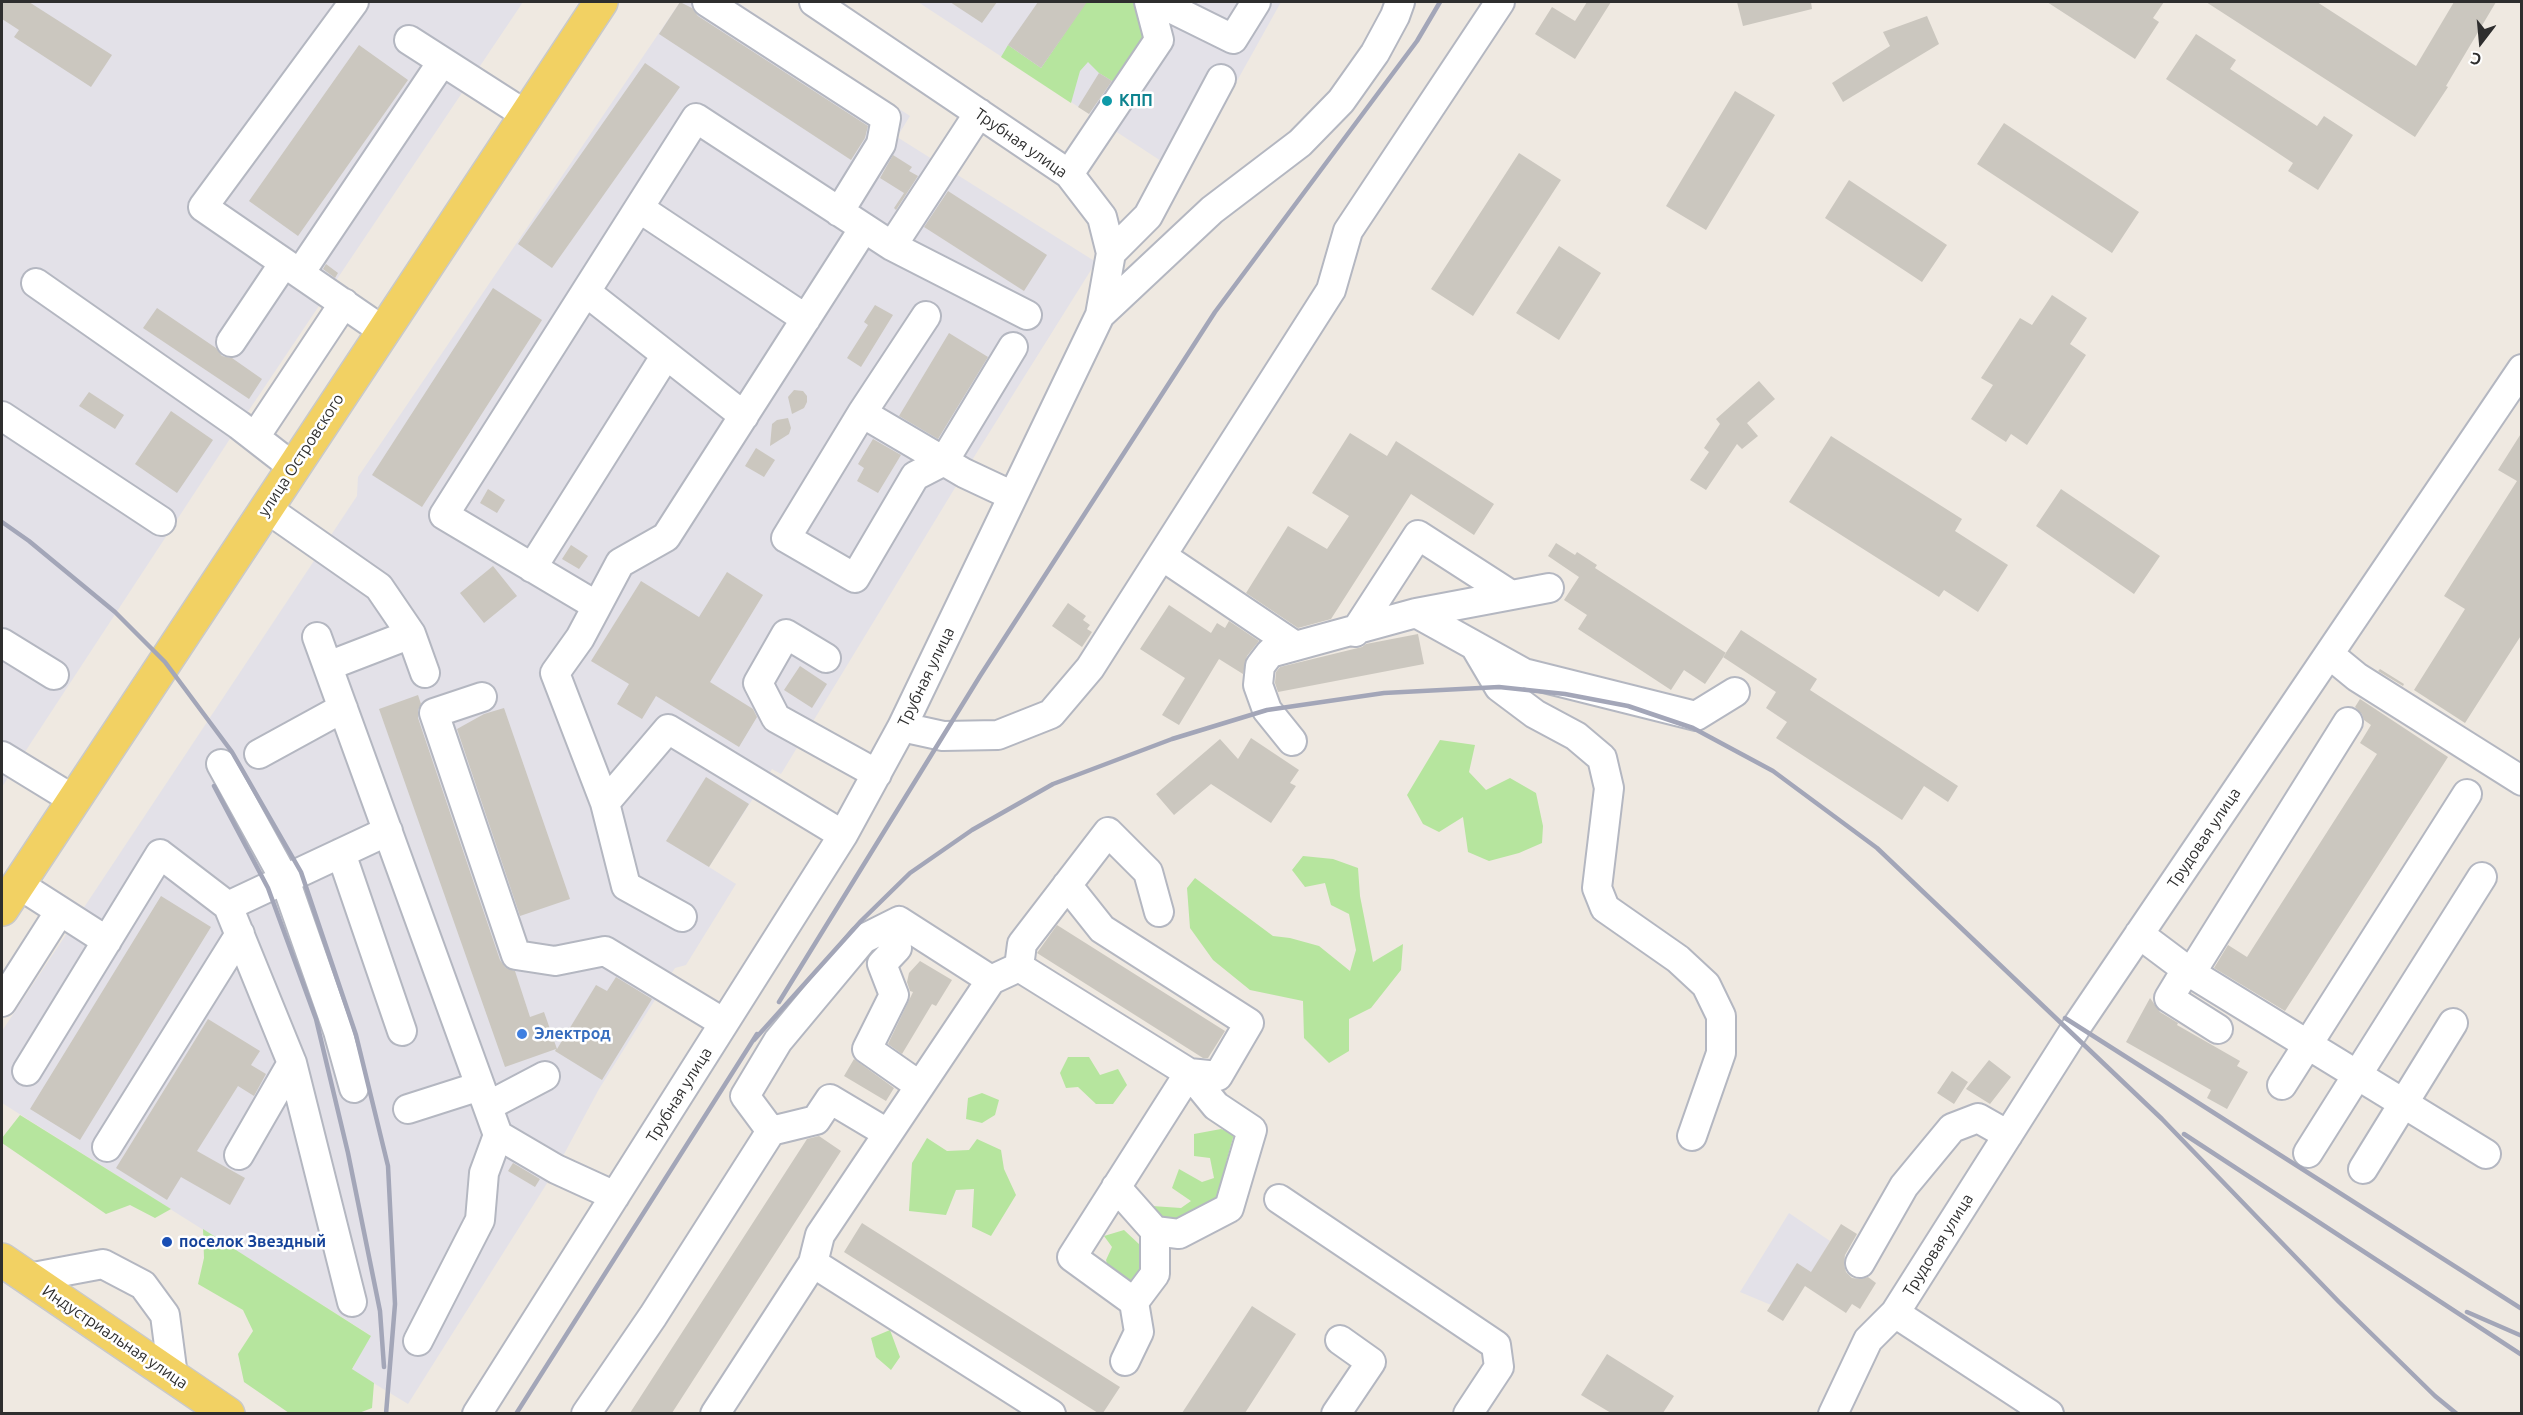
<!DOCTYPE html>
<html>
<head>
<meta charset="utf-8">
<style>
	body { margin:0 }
	#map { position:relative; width:2523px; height:1415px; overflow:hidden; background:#efe9e1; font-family:Ubuntu,sans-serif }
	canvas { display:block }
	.frame { position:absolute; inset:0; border:3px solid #2e2e2e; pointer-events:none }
	.north { position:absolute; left:2451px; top:12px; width:60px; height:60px; -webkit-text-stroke:4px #fff; paint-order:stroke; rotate:196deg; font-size:16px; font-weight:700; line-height:24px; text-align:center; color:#2e2e2e }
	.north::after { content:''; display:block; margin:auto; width:21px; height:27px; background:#2e2e2e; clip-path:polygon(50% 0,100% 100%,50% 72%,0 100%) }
</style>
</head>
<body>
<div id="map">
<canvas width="2523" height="1415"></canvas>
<div class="frame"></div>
<div class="north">С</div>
</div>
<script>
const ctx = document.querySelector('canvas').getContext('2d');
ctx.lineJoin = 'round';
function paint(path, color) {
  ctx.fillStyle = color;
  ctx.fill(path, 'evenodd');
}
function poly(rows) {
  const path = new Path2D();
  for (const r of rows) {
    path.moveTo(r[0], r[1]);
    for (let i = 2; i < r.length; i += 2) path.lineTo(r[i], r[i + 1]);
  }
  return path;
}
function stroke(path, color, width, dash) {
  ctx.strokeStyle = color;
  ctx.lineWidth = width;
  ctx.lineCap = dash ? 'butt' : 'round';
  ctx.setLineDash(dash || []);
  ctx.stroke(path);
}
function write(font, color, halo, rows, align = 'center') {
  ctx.font = font + ' Ubuntu,sans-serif';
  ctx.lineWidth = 5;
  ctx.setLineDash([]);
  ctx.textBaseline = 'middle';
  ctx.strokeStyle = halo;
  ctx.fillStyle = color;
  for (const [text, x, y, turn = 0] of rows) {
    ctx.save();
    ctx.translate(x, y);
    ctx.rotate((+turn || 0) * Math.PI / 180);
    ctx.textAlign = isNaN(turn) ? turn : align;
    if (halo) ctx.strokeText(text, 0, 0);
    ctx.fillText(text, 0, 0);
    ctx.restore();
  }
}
const industrial = poly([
	[2,2,523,2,239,425,2,787],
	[680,2,737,2,910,116,897,137,1096,262,964,473,781,774,772,769,709,867,736,884,686,965,675,968,599,1089,556,1169,408,1404,352,1370,370,1335,2,1103,2,1031,357,496,358,477],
	[918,2,1281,2,1184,176],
	[1789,1213,1830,1241,1795,1302,1780,1292,1771,1305,1740,1292]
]);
const green = poly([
	[1083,2,1138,2,1149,40,1124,78,1112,81,1099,73,1088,62,1080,71,1071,103,1001,57,1008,45,1041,68,1084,5],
	[1440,740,1475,745,1469,772,1486,790,1510,778,1536,793,1543,826,1542,843,1519,853,1489,861,1468,852,1463,817,1439,832,1423,824,1407,795],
	[1303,856,1333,859,1358,868,1360,896,1373,962,1403,944,1401,970,1371,1008,1349,1019,1349,1051,1329,1063,1304,1038,1303,1001,1250,990,1213,960,1190,928,1187,888,1195,878,1273,936,1290,938,1319,946,1350,971,1356,950,1349,914,1331,905,1325,883,1305,887,1292,870],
	[1068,1057,1089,1057,1100,1075,1118,1069,1127,1085,1113,1104,1096,1104,1078,1087,1066,1088,1060,1073],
	[982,1093,999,1100,995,1115,982,1123,966,1119,968,1098],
	[20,1115,171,1209,155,1218,130,1205,106,1214,2,1143,2,1138],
	[1221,1129,1234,1134,1226,1163,1230,1185,1213,1208,1167,1225,1152,1206,1181,1208,1191,1201,1172,1188,1179,1169,1202,1182,1214,1178,1210,1158,1194,1156,1194,1134],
	[927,1138,947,1151,969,1150,977,1139,1001,1150,1004,1169,1016,1195,991,1236,972,1227,974,1189,956,1190,946,1215,909,1211,912,1163],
	[203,1229,371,1336,352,1369,374,1383,372,1408,359,1413,289,1413,244,1382,238,1354,253,1331,243,1310,198,1284,204,1258],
	[1124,1230,1140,1245,1142,1267,1131,1280,1111,1277,1106,1260,1112,1247,1104,1236],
	[890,1330,900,1357,891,1370,876,1357,871,1338]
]);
const building = poly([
	[2,2,29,2,112,55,91,87,14,37,19,30,2,19],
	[680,2,692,8,698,16,868,126,865,138,851,160,659,34],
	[950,2,997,2,982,23],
	[1038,2,1087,2,1041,68,1008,45],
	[1587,2,1611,2,1575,59,1535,34,1552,7,1575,21],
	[1737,2,1811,2,1812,9,1743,26],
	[2047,2,2164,2,2153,18,2159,22,2135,59],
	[2206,2,2317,2,2416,66,2454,2,2496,2,2446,86,2448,87,2415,137],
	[1927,16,1939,44,1843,102,1832,83,1890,46,1883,32],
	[2196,34,2236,60,2230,69,2317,126,2324,116,2353,135,2318,190,2288,171,2293,163,2166,79],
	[359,45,408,80,298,236,249,201],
	[645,63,680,87,552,268,518,244],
	[1099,73,1112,81,1089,114,1078,107],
	[1735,91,1775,115,1706,230,1666,206],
	[2004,123,2139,212,2112,253,1977,164],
	[1519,153,1561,180,1473,316,1431,289],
	[893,155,912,167,909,171,918,176,896,210,894,208,904,193,880,178],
	[1849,180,1947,245,1922,282,1825,218],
	[948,191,1047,255,1024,291,924,227],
	[1559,246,1601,273,1559,340,1516,313],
	[326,264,338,273,335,278,323,269],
	[493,288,542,320,422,507,372,475],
	[2052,295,2087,318,2070,344,2086,355,2027,445,2011,434,2006,442,1971,419,1993,385,1981,378,2020,318,2032,325],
	[875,305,893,315,861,367,847,358,868,325,864,322],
	[157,308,216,348,222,356,232,358,262,379,249,399,143,328],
	[949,333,988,357,938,439,899,416],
	[1759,381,1775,399,1747,423,1758,436,1742,449,1737,444,1706,490,1690,480,1709,452,1704,448,1720,424,1716,419],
	[794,390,803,391,807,396,807,402,804,408,792,414,788,397],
	[89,392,124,415,115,429,79,406],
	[171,411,213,440,177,493,135,464],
	[788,418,791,428,789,434,770,446,772,424,777,420],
	[2522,432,2522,634,2465,723,2414,690,2465,609,2444,596,2517,481,2498,470],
	[1350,433,1387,456,1396,441,1494,504,1474,535,1411,494,1331,619,1298,628,1246,593,1288,526,1327,549,1349,516,1312,493],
	[1831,436,1962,519,1955,531,2008,565,1978,612,1944,590,1939,597,1789,502],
	[873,439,901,455,878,493,857,481,864,468,858,464],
	[756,448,775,460,764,477,745,466],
	[488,489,505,500,497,513,480,503],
	[2061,489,2160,556,2134,594,2036,526],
	[1556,543,1575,555,1577,552,1597,565,1595,568,1726,653,1705,684,1684,670,1671,690,1578,629,1587,615,1564,600,1579,577,1548,556],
	[571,545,588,556,579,569,562,559],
	[493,566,517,596,484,623,460,593],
	[727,572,763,595,710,682,753,709,757,717,739,747,656,696,642,719,617,704,629,684,591,661,641,581,699,617],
	[1068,603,1086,616,1083,620,1090,625,1087,629,1092,632,1082,647,1052,626],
	[1169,605,1211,633,1217,623,1225,628,1229,621,1259,641,1247,656,1243,674,1219,659,1179,725,1162,715,1185,678,1140,649],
	[1741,630,1817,679,1810,690,1958,786,1948,802,1924,786,1902,820,1776,738,1787,722,1766,708,1776,692,1723,657],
	[1418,634,1424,664,1278,692,1275,683,1276,672,1280,667,1362,647,1366,644],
	[800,666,827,684,812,708,784,690],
	[2380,669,2404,684,2403,686,2378,671],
	[418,695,421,704,418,710,418,718,500,960,506,968,515,971,530,1017,544,1012,557,1049,596,985,607,991,616,977,652,999,602,1080,555,1051,556,1049,505,1067,379,709],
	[2360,699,2448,757,2285,1011,2214,968,2228,945,2247,957,2377,754,2360,743,2371,725,2364,720,2362,714,2355,707],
	[504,708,570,899,520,916,457,729,484,714],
	[1251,738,1299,770,1290,783,1296,786,1271,823,1211,784,1174,815,1156,794,1220,739,1238,759],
	[706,777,749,804,709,867,666,841],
	[161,896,211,927,80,1140,30,1109],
	[1057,925,1225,1031,1208,1058,1203,1058,1037,953],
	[920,961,952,980,936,1006,932,1004,902,1054,888,1044,913,992,910,991,907,982,909,973],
	[2150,998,2160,1012,2178,1023,2177,1025,2240,1061,2237,1066,2248,1072,2227,1109,2207,1098,2211,1090,2126,1042],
	[208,1019,260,1051,251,1065,266,1074,254,1096,238,1086,197,1151,245,1178,230,1205,181,1177,167,1200,116,1168],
	[854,1059,894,1088,886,1101,844,1076],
	[1989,1060,2011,1077,1990,1104,1966,1089],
	[1952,1071,1968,1082,1954,1104,1937,1093],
	[819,1136,841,1151,672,1413,630,1413,807,1139],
	[513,1163,540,1179,535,1187,508,1171],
	[862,1223,1120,1387,1103,1413,1098,1413,844,1252],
	[1841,1224,1857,1234,1845,1255,1844,1264,1846,1272,1852,1278,1861,1279,1868,1277,1876,1283,1860,1309,1852,1304,1846,1313,1805,1286,1783,1321,1767,1311,1797,1263,1811,1272],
	[1252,1306,1296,1334,1245,1413,1182,1413],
	[1607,1354,1674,1396,1663,1413,1611,1413,1581,1395]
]);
const minor = poly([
	[354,2,203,207,382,330],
	[707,2,886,118,881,144,839,212],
	[1158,2,1233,39,1256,2],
	[409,40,526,115],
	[1069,174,1159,40,1149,2],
	[639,208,806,319],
	[892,246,979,113],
	[1111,253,1148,216,1221,79],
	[300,273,442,62],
	[36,283,239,425,293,467],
	[586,292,744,416],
	[1100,315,1212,210,1300,143,1341,101,1375,53,1395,16,1400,2],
	[926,316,862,413,786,538,855,578,915,476,944,461,1013,347],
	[231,342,284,263],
	[862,413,964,473,1013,496],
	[2,416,161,521],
	[255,437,344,303],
	[266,508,379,587,411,634,425,673],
	[1162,556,1294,645],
	[532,568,666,355],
	[597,606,444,515,696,118,892,246,1027,315],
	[1416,613,1524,673,1696,716,1735,692],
	[1355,632,1418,535,1511,595],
	[317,637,498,1135,556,1169,615,1196],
	[2,643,54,675],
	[1476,648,1499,687,1535,714,1576,736,1602,758,1609,788,1597,888,1605,908,1678,959,1706,985,1721,1016,1721,1053,1692,1136],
	[2329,654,2357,677,2522,781],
	[826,658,786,634,758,683,776,718,877,774],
	[328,666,411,634],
	[482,697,434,713,516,955,555,961,605,951,724,1023],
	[902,727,943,736,998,735,1051,714,1090,668,1331,290,1348,231,1500,2],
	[1292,741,1267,710,1258,685,1260,666,1270,653,1416,613,1549,588],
	[259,754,343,708],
	[2,756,74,800],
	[221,764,285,880,338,1031,354,1088],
	[605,803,668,729,843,835],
	[341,853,402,1031],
	[18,884,107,941],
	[1067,885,1102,929,1249,1023,1218,1076,1189,1073],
	[228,906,388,831],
	[682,917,626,886,605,803,555,673,580,638,620,563,666,537,864,228],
	[2139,934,2191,973,2486,1154],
	[897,948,882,964,894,995,867,1049,920,1086],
	[1019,967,1022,944,1108,832,1148,872,1159,912],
	[2186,970,2169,998,2218,1029],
	[2191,973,2348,722],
	[2,1002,60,911],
	[27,1071,160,854,228,906,292,1063,352,1302],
	[2282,1085,2467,794],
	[488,1106,545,1076],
	[408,1109,480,1086],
	[771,1131,816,1120,830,1099,887,1133],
	[107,1147,240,934],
	[2308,1153,2482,877],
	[239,1155,292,1063],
	[2363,1169,2453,1023],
	[1279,1199,1496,1345,1499,1367,1468,1414],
	[1155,1231,1179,1234,1229,1208,1252,1130,1216,1106,1189,1073],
	[813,1263,1051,1414],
	[1860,1263,1904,1186,1952,1128,1978,1118,2008,1135],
	[28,1278,103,1264,143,1285,165,1315,173,1376],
	[1895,1313,2049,1414],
	[418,1341,480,1220,484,1173,498,1135],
	[1125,1361,1139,1332,1134,1302],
	[477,1414,843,835,902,727,1100,315,1111,253,1102,217,1069,174,814,2],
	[586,1414,653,1316,771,1131,745,1096,778,1041,863,939,899,921,991,980],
	[715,1414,813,1263,820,1235,991,980,1019,967,1189,1073,1072,1257,1134,1302,1155,1274,1155,1231,1116,1187],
	[1336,1414,1371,1362,1340,1340],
	[1833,1414,1868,1340,1895,1313,2077,1026,2522,369]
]);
const major = poly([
	[2,909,601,2],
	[2,1260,228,1414]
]);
const rail = poly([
	[2,522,29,541,115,612,165,662,232,752,301,872,356,1035,388,1166,395,1304,386,1414],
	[214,786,268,888,316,1019,348,1153,380,1311,384,1367],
	[779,1002,980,676,1215,312,1417,41,1440,2],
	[2065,1018,2522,1309],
	[754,1040,861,921,910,873,972,830,1053,784,1172,739,1267,710,1384,693,1499,687,1565,694,1628,706,1693,728,1773,771,1877,848,2162,1119,2339,1302,2435,1396,2457,1414],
	[2184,1134,2522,1355],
	[2467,1312,2522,1336],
	[516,1414,757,1034]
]);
const markers = [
	[1107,101,6,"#0f9aa8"],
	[522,1034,6,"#3f7fe0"],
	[167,1242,6,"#1a4fb4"]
];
const cultureNames = [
	["КПП",1119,101]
];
const streetNames = [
	["Трубная улица",1021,143,35],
	["улица Островского",301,455,-57],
	["Трубная улица",926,677,-64],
	["Трудовая улица",2204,838,-56],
	["Трубная улица",679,1095,-58],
	["Трудовая улица",1938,1245,-58],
	["Индустриальная улица",115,1337,34]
];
const shopNames = [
	["Электрод",534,1034]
];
const transitNames = [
	["поселок Звездный",179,1242]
];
paint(industrial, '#e3e1e8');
paint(green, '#b6e59e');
paint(building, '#cbc7bf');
stroke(minor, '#b4b7c1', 32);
stroke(major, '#c9c9c9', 36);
stroke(minor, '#fff', 28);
stroke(major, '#f2d163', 33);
stroke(rail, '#a3a6b8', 4.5);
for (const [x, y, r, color] of markers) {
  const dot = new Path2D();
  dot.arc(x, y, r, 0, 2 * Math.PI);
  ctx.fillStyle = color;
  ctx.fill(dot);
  stroke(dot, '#fff', 2);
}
write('bold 16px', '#0d838f', '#fff', cultureNames, 'left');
write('16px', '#2e2e2e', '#fff', streetNames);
write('bold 16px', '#366cbe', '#fff', shopNames, 'left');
write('bold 16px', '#164399', '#fff', transitNames, 'left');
</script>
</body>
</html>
